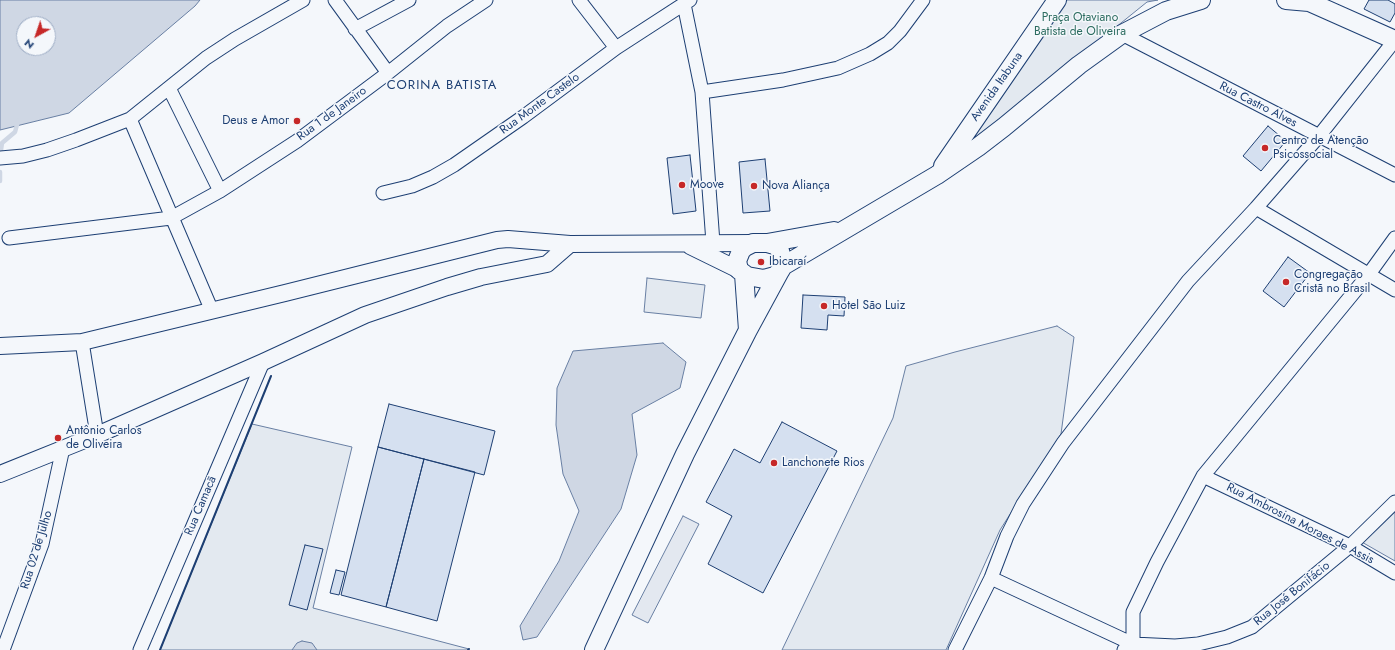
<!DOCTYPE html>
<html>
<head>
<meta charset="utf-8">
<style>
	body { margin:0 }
	#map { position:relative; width:1395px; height:650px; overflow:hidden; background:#f4f7fb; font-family:Jost,sans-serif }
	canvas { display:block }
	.north { position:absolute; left:16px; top:16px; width:40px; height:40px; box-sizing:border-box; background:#f4f7fb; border:1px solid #9eadc5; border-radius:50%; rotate:220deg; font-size:11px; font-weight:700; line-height:16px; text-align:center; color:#1d3f73 }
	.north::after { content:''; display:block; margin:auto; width:14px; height:18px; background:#c62828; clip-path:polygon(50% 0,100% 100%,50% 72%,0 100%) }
</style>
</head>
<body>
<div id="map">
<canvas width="1395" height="650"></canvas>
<div class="north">N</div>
</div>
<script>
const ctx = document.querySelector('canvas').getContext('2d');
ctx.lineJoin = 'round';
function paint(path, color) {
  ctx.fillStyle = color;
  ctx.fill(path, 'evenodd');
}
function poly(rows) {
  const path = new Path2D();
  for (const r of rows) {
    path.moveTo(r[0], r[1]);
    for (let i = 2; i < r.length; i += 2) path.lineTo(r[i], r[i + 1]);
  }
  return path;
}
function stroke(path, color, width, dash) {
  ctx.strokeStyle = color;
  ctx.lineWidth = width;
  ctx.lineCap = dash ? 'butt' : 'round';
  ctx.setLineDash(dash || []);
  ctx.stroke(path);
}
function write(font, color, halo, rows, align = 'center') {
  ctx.font = font + ' Jost,sans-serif';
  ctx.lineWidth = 3;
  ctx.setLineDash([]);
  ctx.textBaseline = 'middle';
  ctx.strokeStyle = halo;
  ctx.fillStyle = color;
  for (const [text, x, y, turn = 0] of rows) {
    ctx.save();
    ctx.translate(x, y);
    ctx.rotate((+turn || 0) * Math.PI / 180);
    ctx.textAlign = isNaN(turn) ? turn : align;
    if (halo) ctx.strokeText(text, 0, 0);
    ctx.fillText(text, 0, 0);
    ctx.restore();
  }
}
const green = poly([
	[1067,0,1158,0,1147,2,965,149,1067,0],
	[647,278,705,285,701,318,644,312,647,278],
	[1057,326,1074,337,1061,434,1000,530,946,650,782,650,893,418,906,366,955,352,1057,326],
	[252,424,352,447,313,608,469,649,468,650,160,650,252,424],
	[1395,509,1395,561,1360,541,1395,509]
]);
const parking = poly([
	[683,516,699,524,648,623,632,615,683,516]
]);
const water = poly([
	[0,0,200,0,195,6,69,113,0,130,0,0],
	[24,24,48,24,48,48,24,48,24,24],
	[663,343,686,362,680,388,632,414,637,455,621,509,537,637,523,640,520,626,559,561,579,511,563,474,556,425,557,388,573,351,663,343],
	[302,641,312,643,317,650,292,650,297,643,302,641]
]);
const stream = poly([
	[0,157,2,143,15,132,18,121],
	[0,172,0,181]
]);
const building = poly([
	[1369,0,1388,0,1395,4,1395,13,1390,22,1364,9,1369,0],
	[1268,126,1286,141,1261,171,1243,156,1268,126],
	[690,155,696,211,673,214,667,158,690,155],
	[765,159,770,211,743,213,739,162,765,159],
	[1288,257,1310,273,1284,307,1263,291,1288,257],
	[803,295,845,297,844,316,828,315,827,330,801,328,803,295],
	[389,404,495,431,484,475,378,447,389,404],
	[782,422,837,451,763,593,708,564,732,516,706,502,734,449,760,463,782,422],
	[378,447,424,459,386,607,341,595,378,447],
	[424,459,475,472,437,621,386,607,424,459],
	[305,545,323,549,307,610,289,605,305,545],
	[336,570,345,572,339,595,330,593,336,570]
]);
const minor = poly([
	[335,0,388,73],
	[579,0,616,48],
	[684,4,702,92,713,243,711,252],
	[355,29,409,0],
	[1122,34,1395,175],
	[169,88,220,191],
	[702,92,783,80,838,68,870,54,888,43,900,31,923,0],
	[130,119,212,311],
	[0,158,23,156,47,150,76,140,130,119,206,58,235,39,303,0],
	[383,193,412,186,433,177,454,165,523,117,616,48,690,0],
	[1256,208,1395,290],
	[9,238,171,218,220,191,297,141,388,73,447,26,486,0],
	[82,342,97,435],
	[1203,476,1350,546,1395,573],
	[991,578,1133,644,1133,612,1157,562,1203,476,1369,274,1395,238],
	[3,650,42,544,63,448],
	[140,650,263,362],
	[955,650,991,578,1007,536,1023,504,1063,443,1188,281,1256,208,1319,136,1395,40],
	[1124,650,1133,644,1175,646,1198,644,1227,637,1252,627,1350,546,1395,502]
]);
const tertiary = poly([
	[690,246,739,270],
	[0,346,82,342,285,293,497,240,508,239,570,244,753,243],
	[0,474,97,435,263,362,365,315,447,287,481,277,547,264,570,244]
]);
const secondary = poly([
	[1286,0,1309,2],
	[1305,0,1395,40],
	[943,166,1057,0],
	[767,243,834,231],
	[783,266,783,262,780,251,777,246,767,243,753,243,745,247,741,251,737,261,739,270,747,276,764,279,775,276,780,271,783,266,937,175,978,147,1004,127,1079,65,1122,34,1166,11,1201,0],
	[744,274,748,330],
	[594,650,685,454,748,330,780,271]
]);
const wall = poly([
	[160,650,271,376],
	[468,650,469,649]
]);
const markers = [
	[297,121,4,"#c62828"],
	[1265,148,4,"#c62828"],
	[682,185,4,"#c62828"],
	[754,186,4,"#c62828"],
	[761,262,4,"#c62828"],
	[1286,282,4,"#c62828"],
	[824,306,4,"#c62828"],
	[58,438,4,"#c62828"],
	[774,463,4,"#c62828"]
];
const parkNames = [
	["Praça Otaviano",1080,18],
	["Batista de Oliveira",1080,32]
];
const streetNames = [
	["Avenida Itabuna",997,87,-55],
	["Rua Monte Castelo",540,104,-36],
	["Rua Castro Alves",1258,105,27],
	["Rua 1 de Janeiro",332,114,-36],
	["Rua Camacã",201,506,-67],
	["Rua Ambrosina Moraes de Assis",1300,524,27],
	["Rua 02 de Julho",37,550,-73],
	["Rua José Bonifácio",1292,594,-39]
];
const poiNames = [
	["Deus e Amor",289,121,"right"],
	["Centro de Atenção",1273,141],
	["Psicossocial",1273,155],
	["Moove",690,185],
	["Nova Aliança",762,186],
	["Ibicaraí",769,262],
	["Congregação",1294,275],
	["Cristã no Brasil",1294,289],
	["Hotel São Luiz",832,306],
	["Antônio Carlos",66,431],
	["de Oliveira",66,445],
	["Lanchonete Rios",782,463]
];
const neighbourhoodNames = [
	["CORINA BATISTA",442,86]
];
paint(green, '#e3e9f0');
stroke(green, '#687fa3', 1);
paint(parking, '#e3e8f0');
stroke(parking, '#687fa3', 1);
paint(water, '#cfd7e4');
stroke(water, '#687fa3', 1);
stroke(stream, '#cfd7e4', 4.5);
paint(building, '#d5e0f0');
stroke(building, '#1d3f73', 1);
stroke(minor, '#1d3f73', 15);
stroke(tertiary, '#1d3f73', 18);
stroke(secondary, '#1d3f73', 20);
stroke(minor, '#f4f7fb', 13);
stroke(tertiary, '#f4f7fb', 16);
stroke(secondary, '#f4f7fb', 18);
stroke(wall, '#1d3f73', 2);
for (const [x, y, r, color] of markers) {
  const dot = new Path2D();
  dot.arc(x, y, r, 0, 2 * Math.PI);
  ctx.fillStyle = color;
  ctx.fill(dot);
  stroke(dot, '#f4f7fb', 1.5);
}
write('12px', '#2c6c60', '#f4f7fb', parkNames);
write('12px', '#1d3f73', '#f4f7fb', streetNames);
write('12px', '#1d3f73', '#f4f7fb', poiNames, 'left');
ctx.letterSpacing = '1px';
write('13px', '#1d3f73', '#f4f7fb', neighbourhoodNames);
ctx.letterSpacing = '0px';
</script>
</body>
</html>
